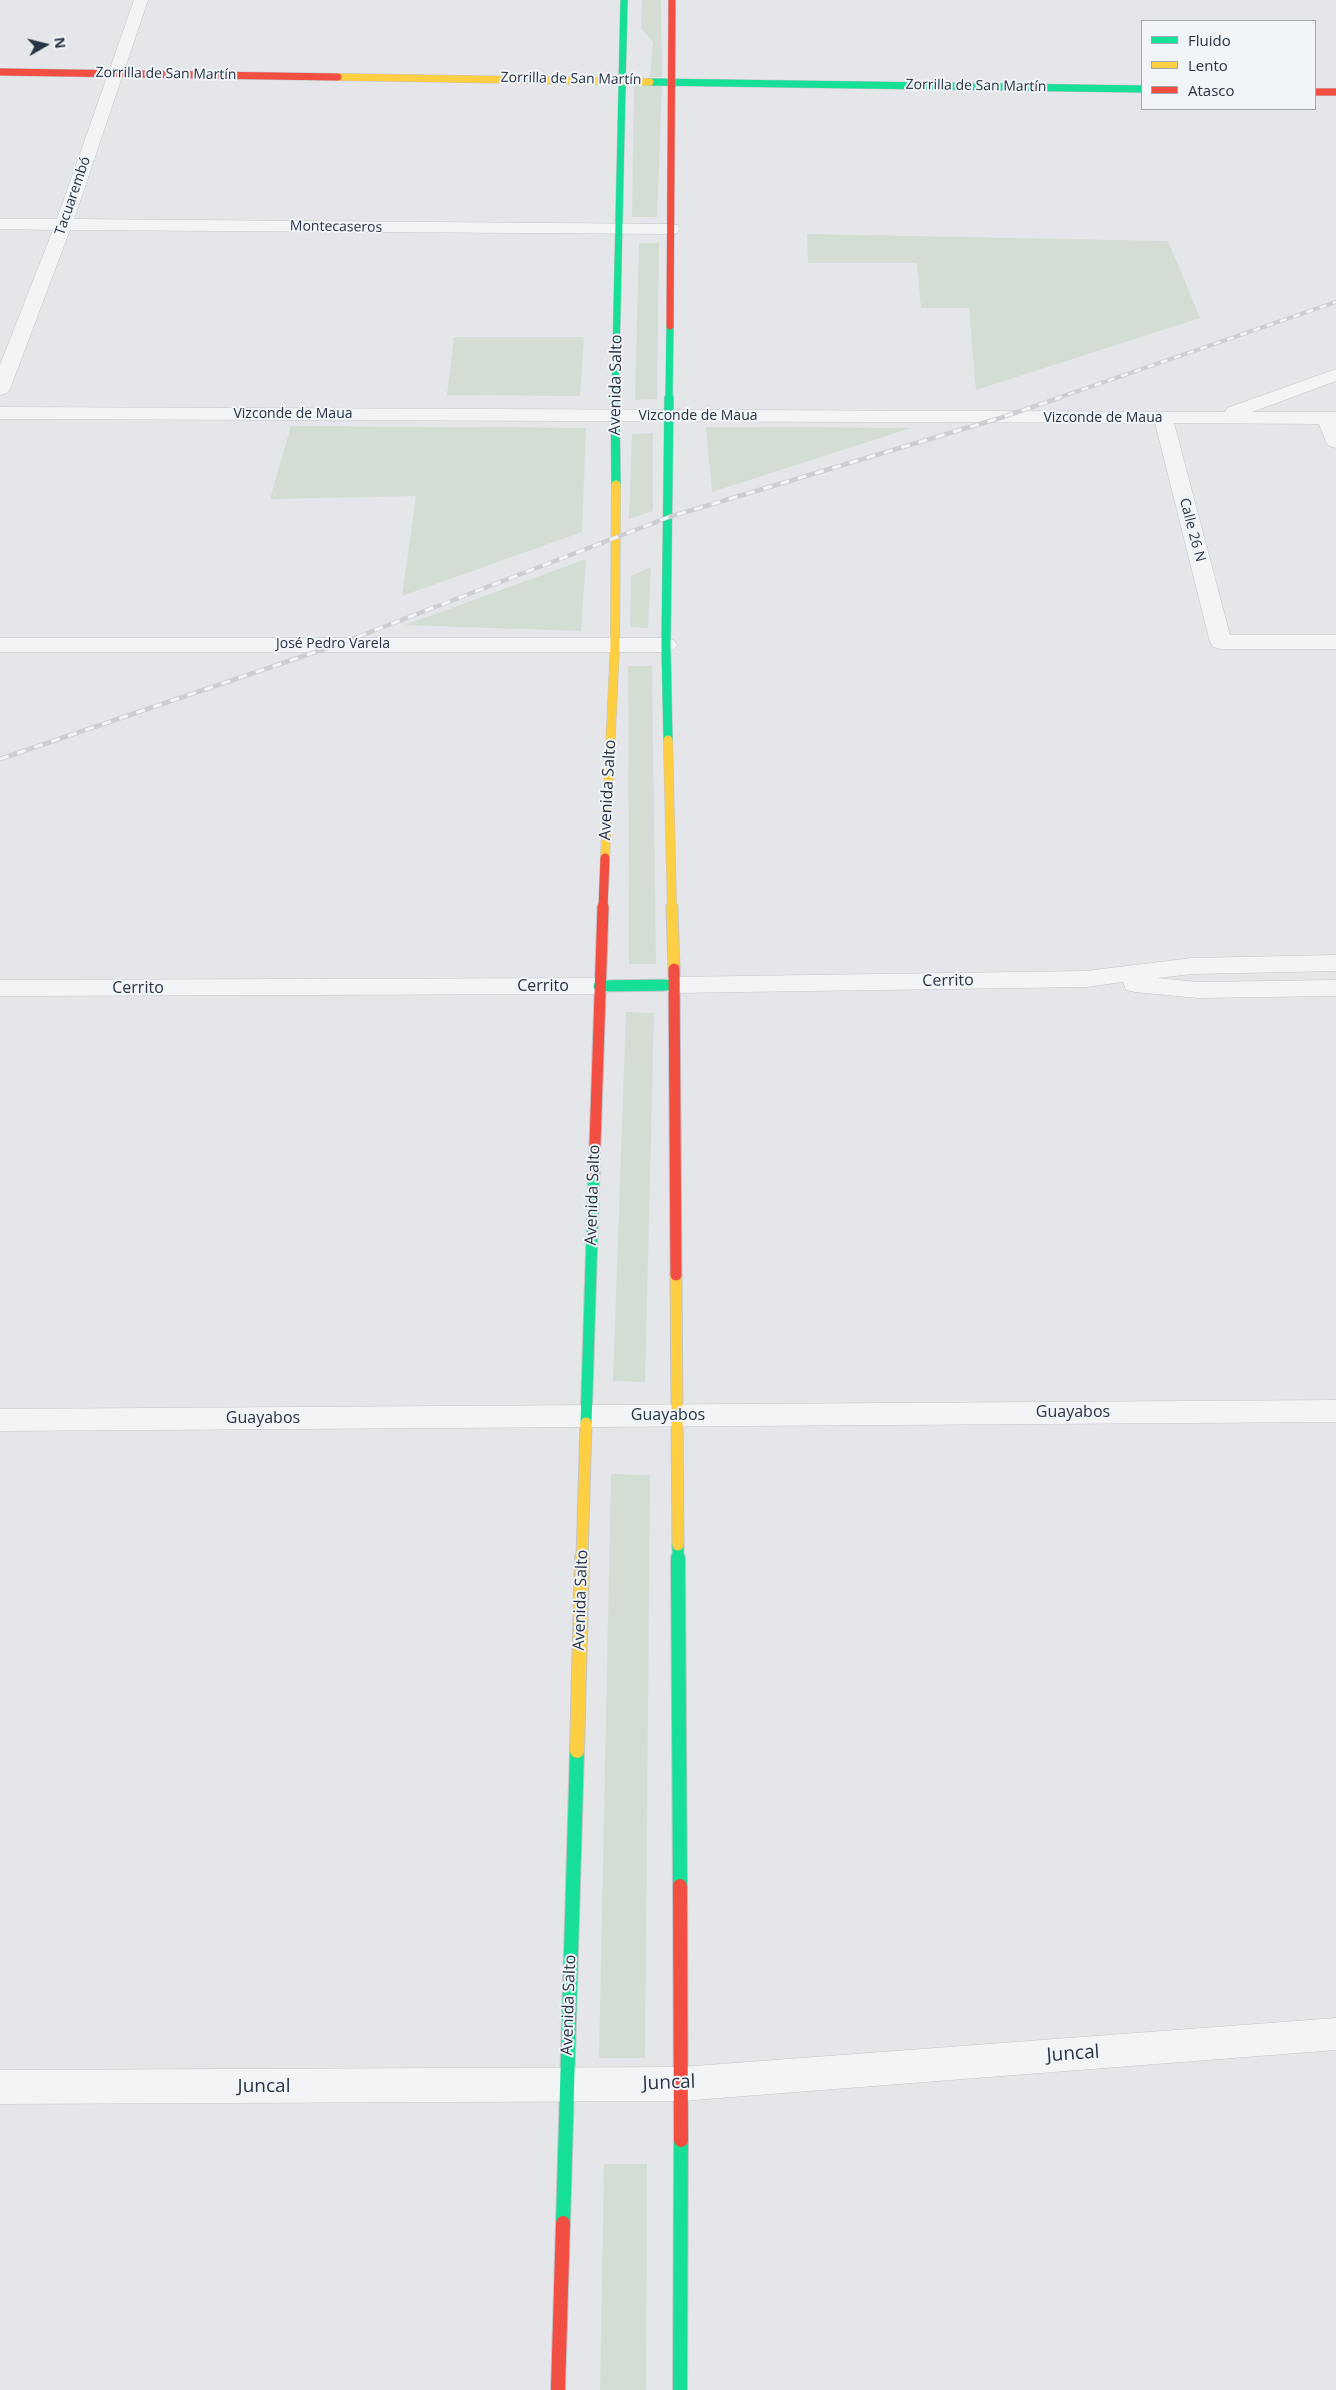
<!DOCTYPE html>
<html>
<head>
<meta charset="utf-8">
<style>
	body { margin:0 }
	#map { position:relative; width:1336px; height:2390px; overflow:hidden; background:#e4e6e9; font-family:"Open Sans",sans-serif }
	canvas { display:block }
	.legend { position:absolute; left:1141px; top:20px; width:175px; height:90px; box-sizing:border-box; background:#f1f4f8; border:1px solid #a1a7b0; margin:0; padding:6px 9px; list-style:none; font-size:15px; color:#283344 }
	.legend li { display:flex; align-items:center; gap:10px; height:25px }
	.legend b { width:25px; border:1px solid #a1a7b0 }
	.north { position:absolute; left:20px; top:20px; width:50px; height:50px; -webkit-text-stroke:4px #f1f4f8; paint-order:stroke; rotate:82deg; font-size:14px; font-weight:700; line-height:20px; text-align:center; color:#283344 }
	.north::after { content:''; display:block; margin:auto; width:18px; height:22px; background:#283344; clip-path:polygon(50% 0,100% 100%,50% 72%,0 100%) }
</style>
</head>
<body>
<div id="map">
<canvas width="1336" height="2390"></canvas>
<ul class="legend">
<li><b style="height:6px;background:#16e098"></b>Fluido</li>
<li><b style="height:6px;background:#ffcf43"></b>Lento</li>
<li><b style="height:6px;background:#f24e42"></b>Atasco</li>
</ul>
<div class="north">N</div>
</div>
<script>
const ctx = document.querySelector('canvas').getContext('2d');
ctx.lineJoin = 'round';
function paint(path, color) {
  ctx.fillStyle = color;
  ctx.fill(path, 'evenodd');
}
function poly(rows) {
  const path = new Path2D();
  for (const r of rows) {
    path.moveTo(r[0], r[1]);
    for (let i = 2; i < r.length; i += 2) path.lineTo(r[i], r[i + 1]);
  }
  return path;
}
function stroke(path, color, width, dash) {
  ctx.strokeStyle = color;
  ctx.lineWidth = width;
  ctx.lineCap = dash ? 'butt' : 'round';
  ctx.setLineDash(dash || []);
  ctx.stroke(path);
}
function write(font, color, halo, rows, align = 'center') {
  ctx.font = font + ' "Open Sans",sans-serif';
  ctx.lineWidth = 4;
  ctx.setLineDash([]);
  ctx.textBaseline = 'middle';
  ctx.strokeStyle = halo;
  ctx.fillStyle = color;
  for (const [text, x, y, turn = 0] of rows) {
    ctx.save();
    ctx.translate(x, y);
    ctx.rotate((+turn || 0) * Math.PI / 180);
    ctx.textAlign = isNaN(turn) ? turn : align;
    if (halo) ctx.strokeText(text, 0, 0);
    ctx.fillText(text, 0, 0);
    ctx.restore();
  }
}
const green = poly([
	[642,0,661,0,662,77,650,77,653,42,641,28],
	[634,86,662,86,657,217,632,217],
	[807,234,1168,241,1200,318,976,390,969,308,921,308,917,263,808,263],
	[639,243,659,243,657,399,635,400],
	[454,337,584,337,580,396,447,395],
	[291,426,586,428,582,532,402,596,416,496,270,499],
	[706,427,911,428,712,492],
	[653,433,653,511,629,519,632,434],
	[586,559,581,631,405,625],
	[651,567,648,628,630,627,631,576],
	[628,666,652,666,656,964,629,964],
	[626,1012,654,1013,645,1382,613,1381],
	[611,1474,650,1475,645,2058,599,2058],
	[604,2164,647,2164,646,2390,600,2390]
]);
const street = poly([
	[134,0,148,0,74,219,671,224,677,225,680,229,677,233,671,234,70,230,10,389,7,393,0,395,0,365,53,230,0,229,0,219,57,219,134,0],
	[1336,369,1336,381,1252,412,1336,412,1336,448,1329,446,1326,442,1319,424,1174,423,1230,635,1336,635,1336,649,1221,649,1213,647,1210,642,1155,423,0,419,0,407,1225,412,1227,408,1336,369],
	[0,638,666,638,674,640,677,645,674,650,666,652,0,652,0,638],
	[1336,955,1336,971,1192,974,1157,978,1198,982,1336,980,1336,996,1198,998,1135,992,1126,990,1123,982,1086,987,674,993,665,991,661,985,665,979,674,977,1086,971,1192,958,1336,955],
	[599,978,608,980,612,986,608,992,599,994,0,996,0,980,599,978],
	[1336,1400,1336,1422,0,1431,0,1409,1336,1400],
	[1336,2018,1336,2050,681,2101,0,2104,0,2070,681,2067,1336,2018]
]);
const fastFar3 = poly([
	[650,82,1142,89],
	[615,399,624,0],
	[669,399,670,326]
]);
const fastFar2 = poly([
	[615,398,616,485],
	[668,740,666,645,669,398]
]);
const fastFar1 = poly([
	[599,986,674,985],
	[586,1423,594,1173],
	[678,1545,678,1559]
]);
const fast = poly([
	[678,1558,680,1886],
	[563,2223,577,1751],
	[680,2390,681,2140]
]);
const slowFar3 = poly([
	[338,77,650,82]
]);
const slowFar2 = poly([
	[668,740,672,908],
	[605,858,615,645,616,485]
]);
const slowFar1 = poly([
	[672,907,674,969],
	[676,1275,678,1545],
	[582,1559,586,1423]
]);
const slow = poly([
	[577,1751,582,1558]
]);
const jamFar3 = poly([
	[0,72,338,77],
	[1315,92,1336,92],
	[670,326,672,0]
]);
const jamFar2 = poly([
	[603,908,605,858]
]);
const jamFar1 = poly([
	[674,969,676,1275],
	[594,1173,603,907]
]);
const jam = poly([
	[680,1886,681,2140],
	[558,2390,563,2223]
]);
const railFar1 = poly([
	[1055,399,1336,302]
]);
const rail = poly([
	[0,759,339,644,669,517,1000,418,1059,398]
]);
const farStreetnames = [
	["Zorrilla de San Martín",166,74,1],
	["Zorrilla de San Martín",571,79,1],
	["Zorrilla de San Martín",976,86,1],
	["Tacuarembó",73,196,-71],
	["Montecaseros",336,227,1],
	["Vizconde de Maua",293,414],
	["Vizconde de Maua",698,416],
	["Vizconde de Maua",1103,418],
	["Calle 26 N",1192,530,75],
	["José Pedro Varela",333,644]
];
const streetNames = [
	["Avenida Salto",616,385,-89],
	["Avenida Salto",608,790,-87],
	["Cerrito",948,981,-1],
	["Cerrito",543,986],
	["Cerrito",138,988],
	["Avenida Salto",593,1195,-88],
	["Guayabos",1073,1412],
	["Guayabos",668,1415],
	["Guayabos",263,1418],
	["Avenida Salto",581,1600,-88],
	["Avenida Salto",569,2005,-88]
];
const nearStreetnames = [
	["Juncal",1073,2054,-4],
	["Juncal",669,2083,-2],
	["Juncal",264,2087]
];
paint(green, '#d4ddd4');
stroke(street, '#c2c4c7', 1);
stroke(fastFar3, '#c2c4c7', 8);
stroke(fastFar2, '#c2c4c7', 10);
stroke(fastFar1, '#c2c4c7', 13);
stroke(fast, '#c2c4c7', 16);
stroke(slowFar3, '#c2c4c7', 8);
stroke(slowFar2, '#c2c4c7', 10);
stroke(slowFar1, '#c2c4c7', 13);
stroke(slow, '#c2c4c7', 16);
stroke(jamFar3, '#c2c4c7', 8);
stroke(jamFar2, '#c2c4c7', 10);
stroke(jamFar1, '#c2c4c7', 13);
stroke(jam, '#c2c4c7', 16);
paint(street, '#f3f4f6');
stroke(fastFar3, '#16e098', 7);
stroke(fastFar2, '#16e098', 9);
stroke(fastFar1, '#16e098', 11);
stroke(fast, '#16e098', 14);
stroke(slowFar3, '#ffcf43', 7);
stroke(slowFar2, '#ffcf43', 9);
stroke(slowFar1, '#ffcf43', 11);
stroke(slow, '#ffcf43', 14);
stroke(jamFar3, '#f24e42', 7);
stroke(jamFar2, '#f24e42', 9);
stroke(jamFar1, '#f24e42', 11);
stroke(jam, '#f24e42', 14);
stroke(railFar1, '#ccced1', 4);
stroke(rail, '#ccced1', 4.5);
stroke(railFar1, '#f1f4f8', 2.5, [7]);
stroke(rail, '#f1f4f8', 3, [9]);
write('14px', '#283344', '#f1f4f8', farStreetnames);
write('16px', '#283344', '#f1f4f8', streetNames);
write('19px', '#283344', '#f1f4f8', nearStreetnames);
</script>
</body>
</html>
